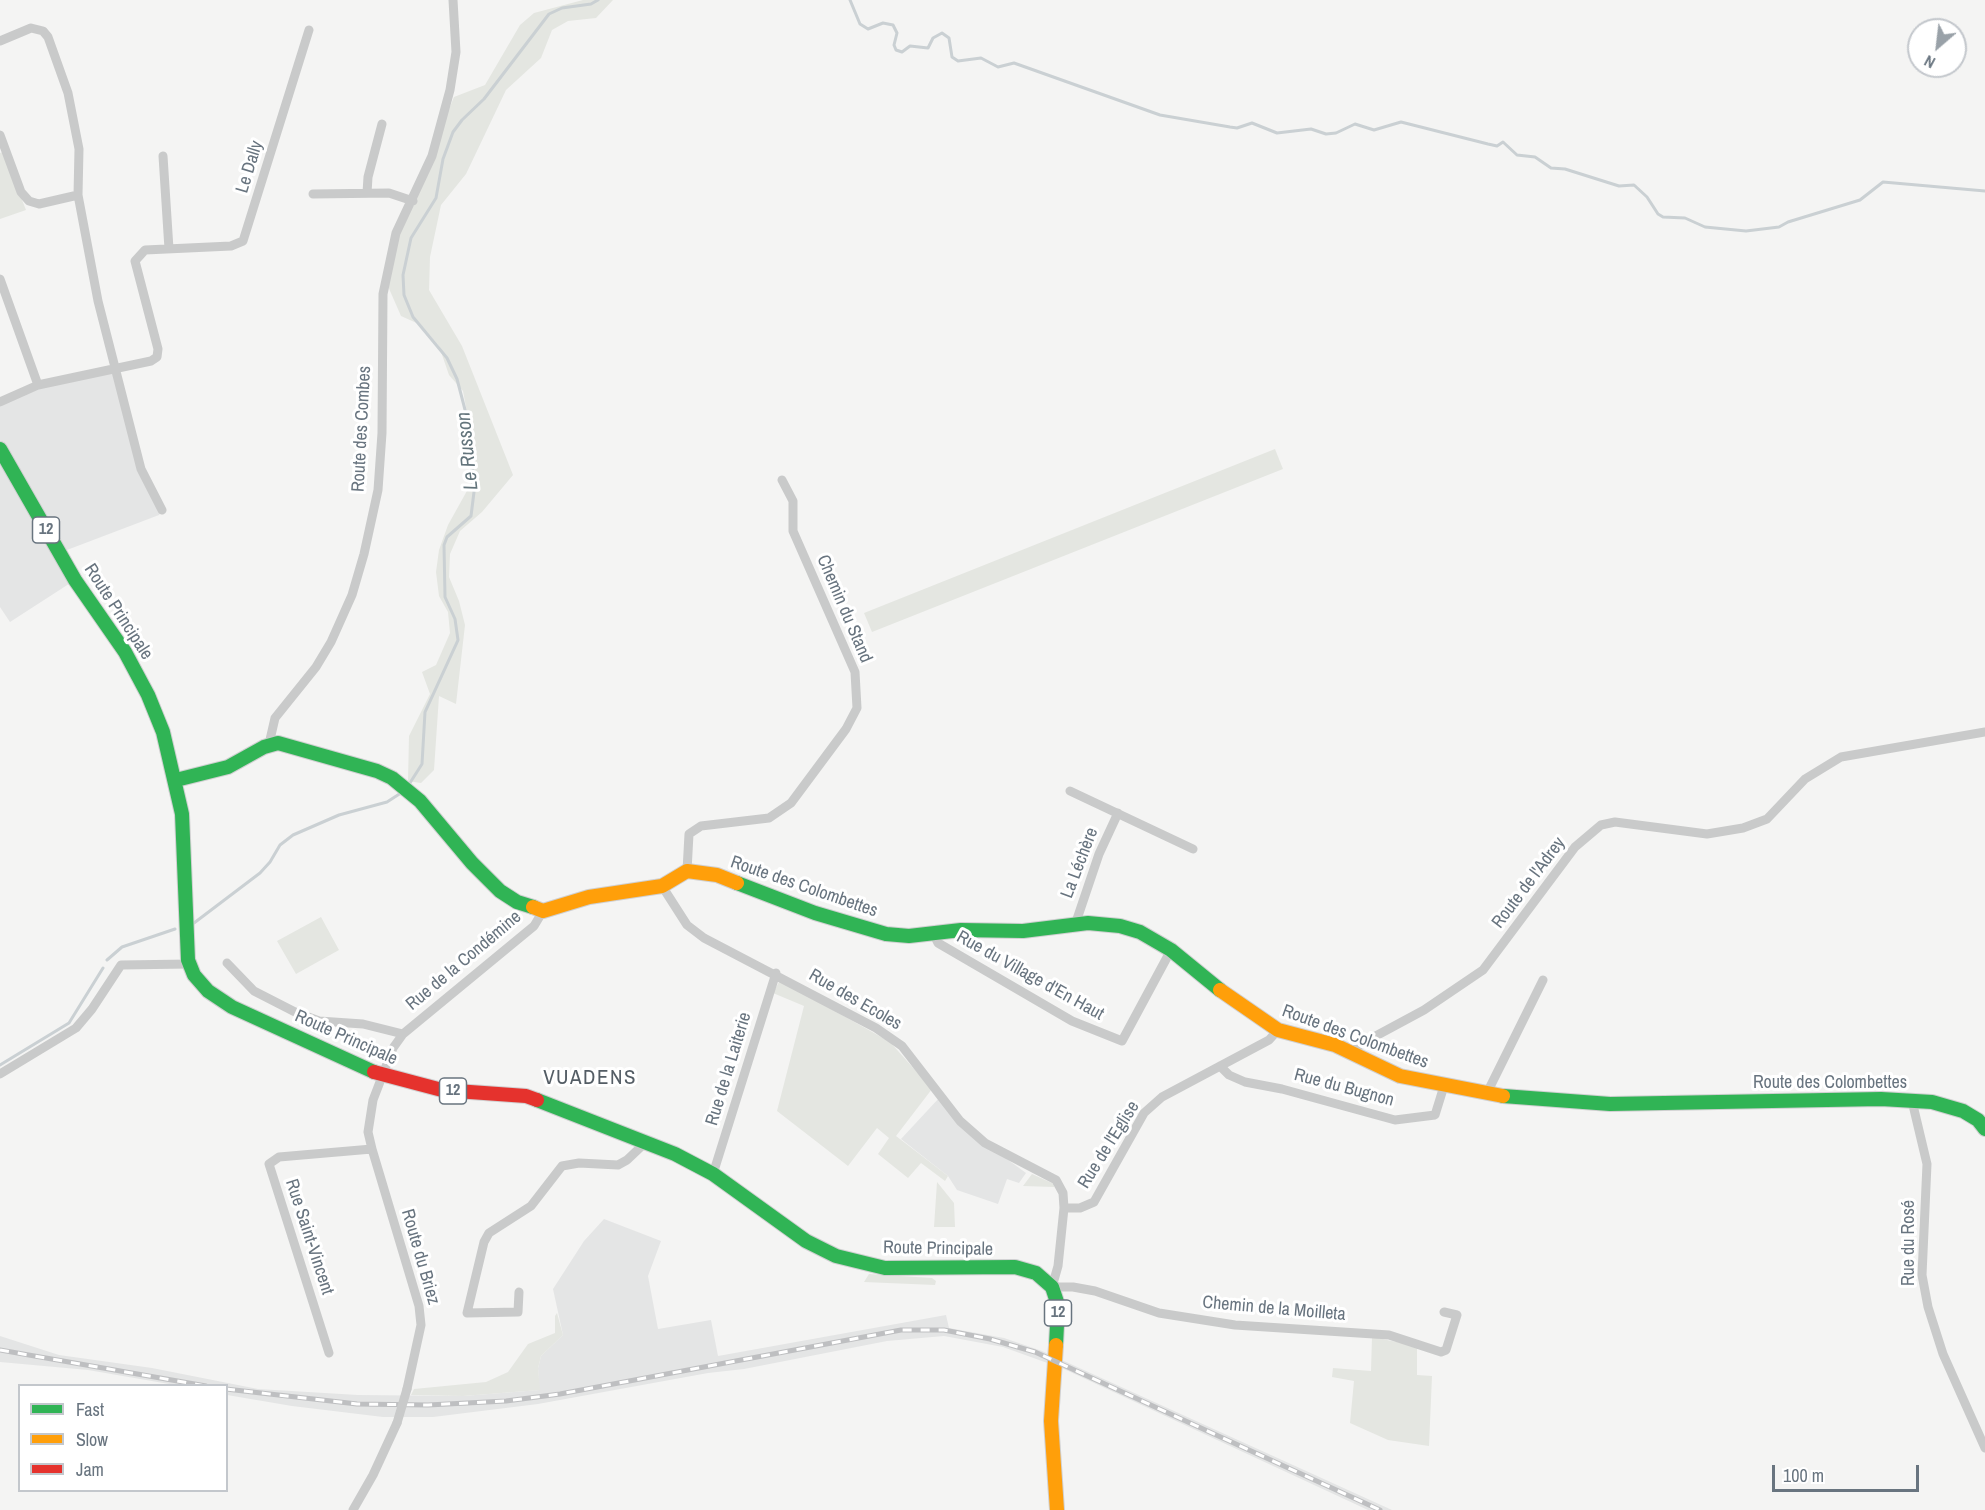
<!DOCTYPE html>
<html>
<head>
<meta charset="utf-8">
<style>
	body { margin:0 }
	#map { position:relative; width:1985px; height:1510px; overflow:hidden; background:#f4f4f3; font-family:"Archivo Narrow",sans-serif }
	canvas { display:block }
	.legend { position:absolute; left:18px; top:1384px; width:210px; height:108px; box-sizing:border-box; background:#fff; border:2px solid #c3c7cc; margin:0; padding:8px 10px; list-style:none; font-size:18px; color:#68747f }
	.legend li { display:flex; align-items:center; gap:12px; height:30px }
	.legend b { width:30px; border:2px solid #c3c7cc }
	.north { position:absolute; left:1907px; top:18px; width:60px; height:60px; box-sizing:border-box; background:#fff; border:2px solid #c3c7cc; border-radius:50%; rotate:208deg; font-size:16px; font-weight:700; line-height:24px; text-align:center; color:#68747f }
	.north::after { content:''; display:block; margin:auto; width:21px; height:27px; background:#99a1a8; clip-path:polygon(50% 0,100% 100%,50% 72%,0 100%) }
	.scale { position:absolute; left:1772px; top:1465px; width:147px; height:27px; box-sizing:border-box; border:3px solid #68747f; border-top:0; padding-left:8px; font-size:18px; line-height:21px; white-space:nowrap; color:#68747f; -webkit-text-stroke:4px #fff; paint-order:stroke }
</style>
</head>
<body>
<div id="map">
<canvas width="1985" height="1510"></canvas>
<ul class="legend">
<li><b style="height:8px;background:#30b455"></b>Fast</li>
<li><b style="height:8px;background:#ff9f0a"></b>Slow</li>
<li><b style="height:8px;background:#e5322d"></b>Jam</li>
</ul>
<div class="north">N</div>
<div class="scale">100 m</div>
</div>
<script>
const ctx = document.querySelector('canvas').getContext('2d');
ctx.lineJoin = 'round';
function paint(path, color) {
  ctx.fillStyle = color;
  ctx.fill(path, 'evenodd');
}
function poly(rows) {
  const path = new Path2D();
  for (const r of rows) {
    path.moveTo(r[0], r[1]);
    for (let i = 2; i < r.length; i += 2) path.lineTo(r[i], r[i + 1]);
  }
  return path;
}
function stroke(path, color, width, dash) {
  ctx.strokeStyle = color;
  ctx.lineWidth = width;
  ctx.lineCap = dash ? 'butt' : 'round';
  ctx.setLineDash(dash || []);
  ctx.stroke(path);
}
function write(font, color, halo, rows, align = 'center') {
  ctx.font = font + ' "Archivo Narrow",sans-serif';
  ctx.lineWidth = 6;
  ctx.setLineDash([]);
  ctx.textBaseline = 'middle';
  ctx.strokeStyle = halo;
  ctx.fillStyle = color;
  for (const [text, x, y, turn = 0] of rows) {
    ctx.save();
    ctx.translate(x, y);
    ctx.rotate((+turn || 0) * Math.PI / 180);
    ctx.textAlign = isNaN(turn) ? turn : align;
    if (halo) ctx.strokeText(text, 0, 0);
    ctx.fillText(text, 0, 0);
    ctx.restore();
  }
}
const built = poly([
	[114,368,141,469,162,510,159,515,59,553,75,580,10,622,0,607,0,402,38,385],
	[940,1097,985,1143,1026,1173,1019,1183,1007,1179,998,1204,957,1190,948,1176,901,1139],
	[604,1219,661,1241,648,1276,658,1329,711,1320,718,1356,946,1315,949,1328,1004,1338,1042,1351,1392,1510,1368,1510,1064,1369,1003,1347,944,1336,887,1341,744,1369,708,1373,538,1404,433,1417,383,1417,292,1406,227,1395,226,1386,175,1385,88,1370,0,1362,0,1336,59,1355,152,1368,258,1389,358,1395,463,1396,539,1390,538,1368,541,1356,563,1335,553,1289,584,1241]
]);
const green = poly([
	[583,0,613,0,596,18,568,21,552,30,541,58,506,90,466,174,441,205,430,257,429,290,462,346,513,475,482,512,460,531,450,554,449,577,459,601,465,625,456,704,439,696,434,770,421,783,408,781,409,736,430,694,422,672,436,665,450,633,448,612,439,596,436,572,439,550,448,525,473,480,467,459,470,429,463,391,449,375,439,346,421,325,401,316,387,284,397,236,454,97,485,85,520,25,534,13],
	[3,152,26,210,0,219,0,153],
	[1275,449,1283,469,872,632,864,613],
	[321,917,339,950,296,974,277,941],
	[780,980,890,1042,932,1089,896,1136,948,1176,945,1181,921,1163,908,1178,878,1154,889,1138,877,1128,848,1166,777,1111,804,1006,773,993],
	[1032,1174,1054,1184,1054,1187,1023,1186],
	[937,1182,954,1203,955,1227,934,1227],
	[869,1274,932,1278,936,1281,935,1285,864,1282],
	[557,1313,563,1335,541,1356,538,1368,540,1390,463,1396,411,1395,414,1389,486,1382,508,1372,528,1344,555,1333,555,1316],
	[1372,1337,1417,1346,1417,1375,1432,1376,1429,1446,1388,1440,1350,1423,1354,1381,1332,1377,1333,1368,1371,1371]
]);
const stream = poly([
	[850,0,860,24,868,29,883,23,893,25,897,33,894,45,896,50,902,52,910,46,928,48,933,38,942,33,949,38,952,57,958,61,981,58,998,67,1014,63,1160,115,1230,127,1237,128,1252,123,1277,133,1311,129,1326,134,1336,133,1355,124,1374,130,1401,122,1488,144,1497,146,1503,142,1517,155,1535,157,1551,168,1565,169,1619,186,1634,185,1647,197,1658,214,1663,217,1685,218,1705,227,1746,231,1779,227,1788,222,1860,200,1883,182,1985,191],
	[408,786,422,764,425,712,458,640,455,619,445,597,444,545,447,537,471,516,474,492,469,425,457,379,447,358,413,317,404,295,403,275,411,238,436,198,443,159,453,132,462,120,484,99,549,14,562,8,591,4,598,0],
	[194,923,260,873,270,862,280,845,293,835,339,815,387,802,404,791],
	[107,960,122,947,175,929],
	[0,1065,69,1023,103,968]
]);
const street = poly([
	[0,41,31,28,43,31,48,37,68,93,79,149,78,195,98,301,141,469,162,510],
	[0,135,21,192,29,201,39,204,78,195],
	[163,156,169,249],
	[367,193,368,177,382,124],
	[313,194,389,193,413,201],
	[0,279,38,385],
	[0,402,38,385,151,361,157,357,158,349,135,261,145,250,231,246,243,241,309,30],
	[269,744,275,718,316,667,331,642,352,595,364,554,378,490,382,433,383,294,396,233,432,156,450,90,456,52,453,0],
	[1070,791,1193,849],
	[687,871,689,834,701,826,769,818,791,803,846,729,857,708,855,672,793,531,793,501,782,480],
	[662,886,687,925,704,938,876,1028,902,1046,960,1121,985,1143,1056,1180,1063,1193,1064,1208],
	[1075,925,1099,854,1118,813],
	[933,933,938,943,1072,1021,1122,1041,1171,950],
	[227,963,254,991,295,1012,319,1021,363,1024,403,1034],
	[1278,1030,1269,1040,1162,1097,1144,1113,1094,1202,1080,1208,1064,1208,1058,1266,1052,1287,1073,1287,1095,1291,1159,1313,1235,1325,1389,1335,1441,1352,1446,1350,1457,1315,1444,1312],
	[1353,1053,1359,1045,1424,1010,1483,970,1575,847,1601,825,1615,822,1707,834,1743,828,1767,819,1805,779,1841,757,1985,732],
	[1220,1066,1229,1075,1245,1082,1282,1089,1395,1120,1435,1115,1444,1086],
	[0,1074,76,1028,92,1009,121,965,189,964],
	[1486,1095,1543,980],
	[1912,1101,1927,1164,1922,1275,1928,1307,1943,1354,1985,1448],
	[713,1174,776,973],
	[519,1292,518,1312,467,1313,484,1242,489,1233,531,1206,562,1166,579,1163,618,1165,627,1160,646,1142],
	[329,1353,269,1164,279,1157,372,1149],
	[407,1389,421,1325,419,1306,372,1149,368,1132,373,1100,393,1048,403,1034,534,926,543,911],
	[353,1510,373,1475,397,1423]
]);
const fast = poly([
	[0,449,75,580,125,652,148,695,163,732,182,814,188,960,194,975,208,991,232,1007,374,1072],
	[176,780,228,767,264,747,278,743,377,771,392,778,420,801,472,863,500,891,517,902,533,907],
	[737,883,815,913,886,934,909,936,961,930,1023,931,1088,923,1120,926,1140,932,1171,950,1220,990],
	[1503,1096,1610,1104,1881,1099,1932,1102,1963,1111,1978,1120,1985,1129],
	[537,1100,675,1154,713,1174,806,1241,836,1256,885,1268,1015,1267,1036,1273,1052,1287,1058,1305,1056,1345]
]);
const slow = poly([
	[533,907,543,911,589,897,662,886,687,871,717,875,737,883],
	[1220,990,1278,1030,1335,1045,1400,1076,1503,1096],
	[1056,1345,1051,1421,1057,1510]
]);
const jam = poly([
	[374,1072,442,1090,526,1096,537,1100]
]);
const rail = poly([
	[0,1350,206,1386],
	[226,1389,357,1404,428,1405,506,1401,560,1394,901,1330,944,1330,990,1339,1035,1352,1380,1510]
]);
const streetBridge = poly([
	[397,1423,407,1389]
]);
const shields = [
	[46,530,27],
	[453,1091,27],
	[1058,1313,27]
];
const shieldNames = [
	["12",46,530],
	["12",453,1091],
	["12",1058,1313]
];
const streetNames = [
	["Le Dally",250,167,-73],
	["Route des Combes",362,429,-87],
	["Chemin du Stand",844,609,67],
	["Route Principale",118,612,57],
	["La Léchère",1080,863,-69],
	["Route de l'Adrey",1529,883,-53],
	["Route des Colombettes",804,887,19],
	["Rue de la Condémine",464,961,-40],
	["Rue du Village d'En Haut",1030,976,29],
	["Rue des Ecoles",855,1000,30],
	["Route des Colombettes",1355,1037,20],
	["Route Principale",346,1038,24],
	["Rue de la Laiterie",729,1069,-73],
	["Route des Colombettes",1830,1083],
	["Rue du Bugnon",1344,1088,15],
	["Rue de l'Eglise",1109,1145,-58],
	["Rue Saint-Vincent",309,1237,72],
	["Rue du Rosé",1909,1243,-90],
	["Route Principale",938,1249,1],
	["Route du Briez",420,1257,74],
	["Chemin de la Moilleta",1274,1309,5]
];
const waterNames = [
	["Le Russon",468,451,-96]
];
const quarterNames = [
	["VUADENS",590,1078]
];
paint(built, '#e4e5e5');
paint(green, '#e4e6e1');
stroke(stream, '#cad0d3', 3);
stroke(fast, '#d0d0d1', 16);
stroke(slow, '#d0d0d1', 16);
stroke(jam, '#d0d0d1', 16);
stroke(street, '#c9caca', 9);
stroke(fast, '#30b455', 14);
stroke(slow, '#ff9f0a', 14);
stroke(jam, '#e5322d', 14);
stroke(rail, '#bebfc1', 5);
stroke(rail, '#fff', 3, [9]);
stroke(streetBridge, '#c9caca', 9);
for (const [x, y, w] of shields) {
  const box = new Path2D();
  box.roundRect(x - w / 2, y - 13, w, 26, 4.5);
  ctx.fillStyle = '#fff';
  ctx.fill(box);
  stroke(box, '#68747f', 1.5);
}
write('bold 16px', '#68747f', null, shieldNames);
write('18px', '#68747f', '#fff', streetNames);
write('italic 20px', '#63747b', '#fff', waterNames);
ctx.letterSpacing = '1.5px';
write('21px', '#545d65', '#fff', quarterNames);
ctx.letterSpacing = '0px';
</script>
</body>
</html>
